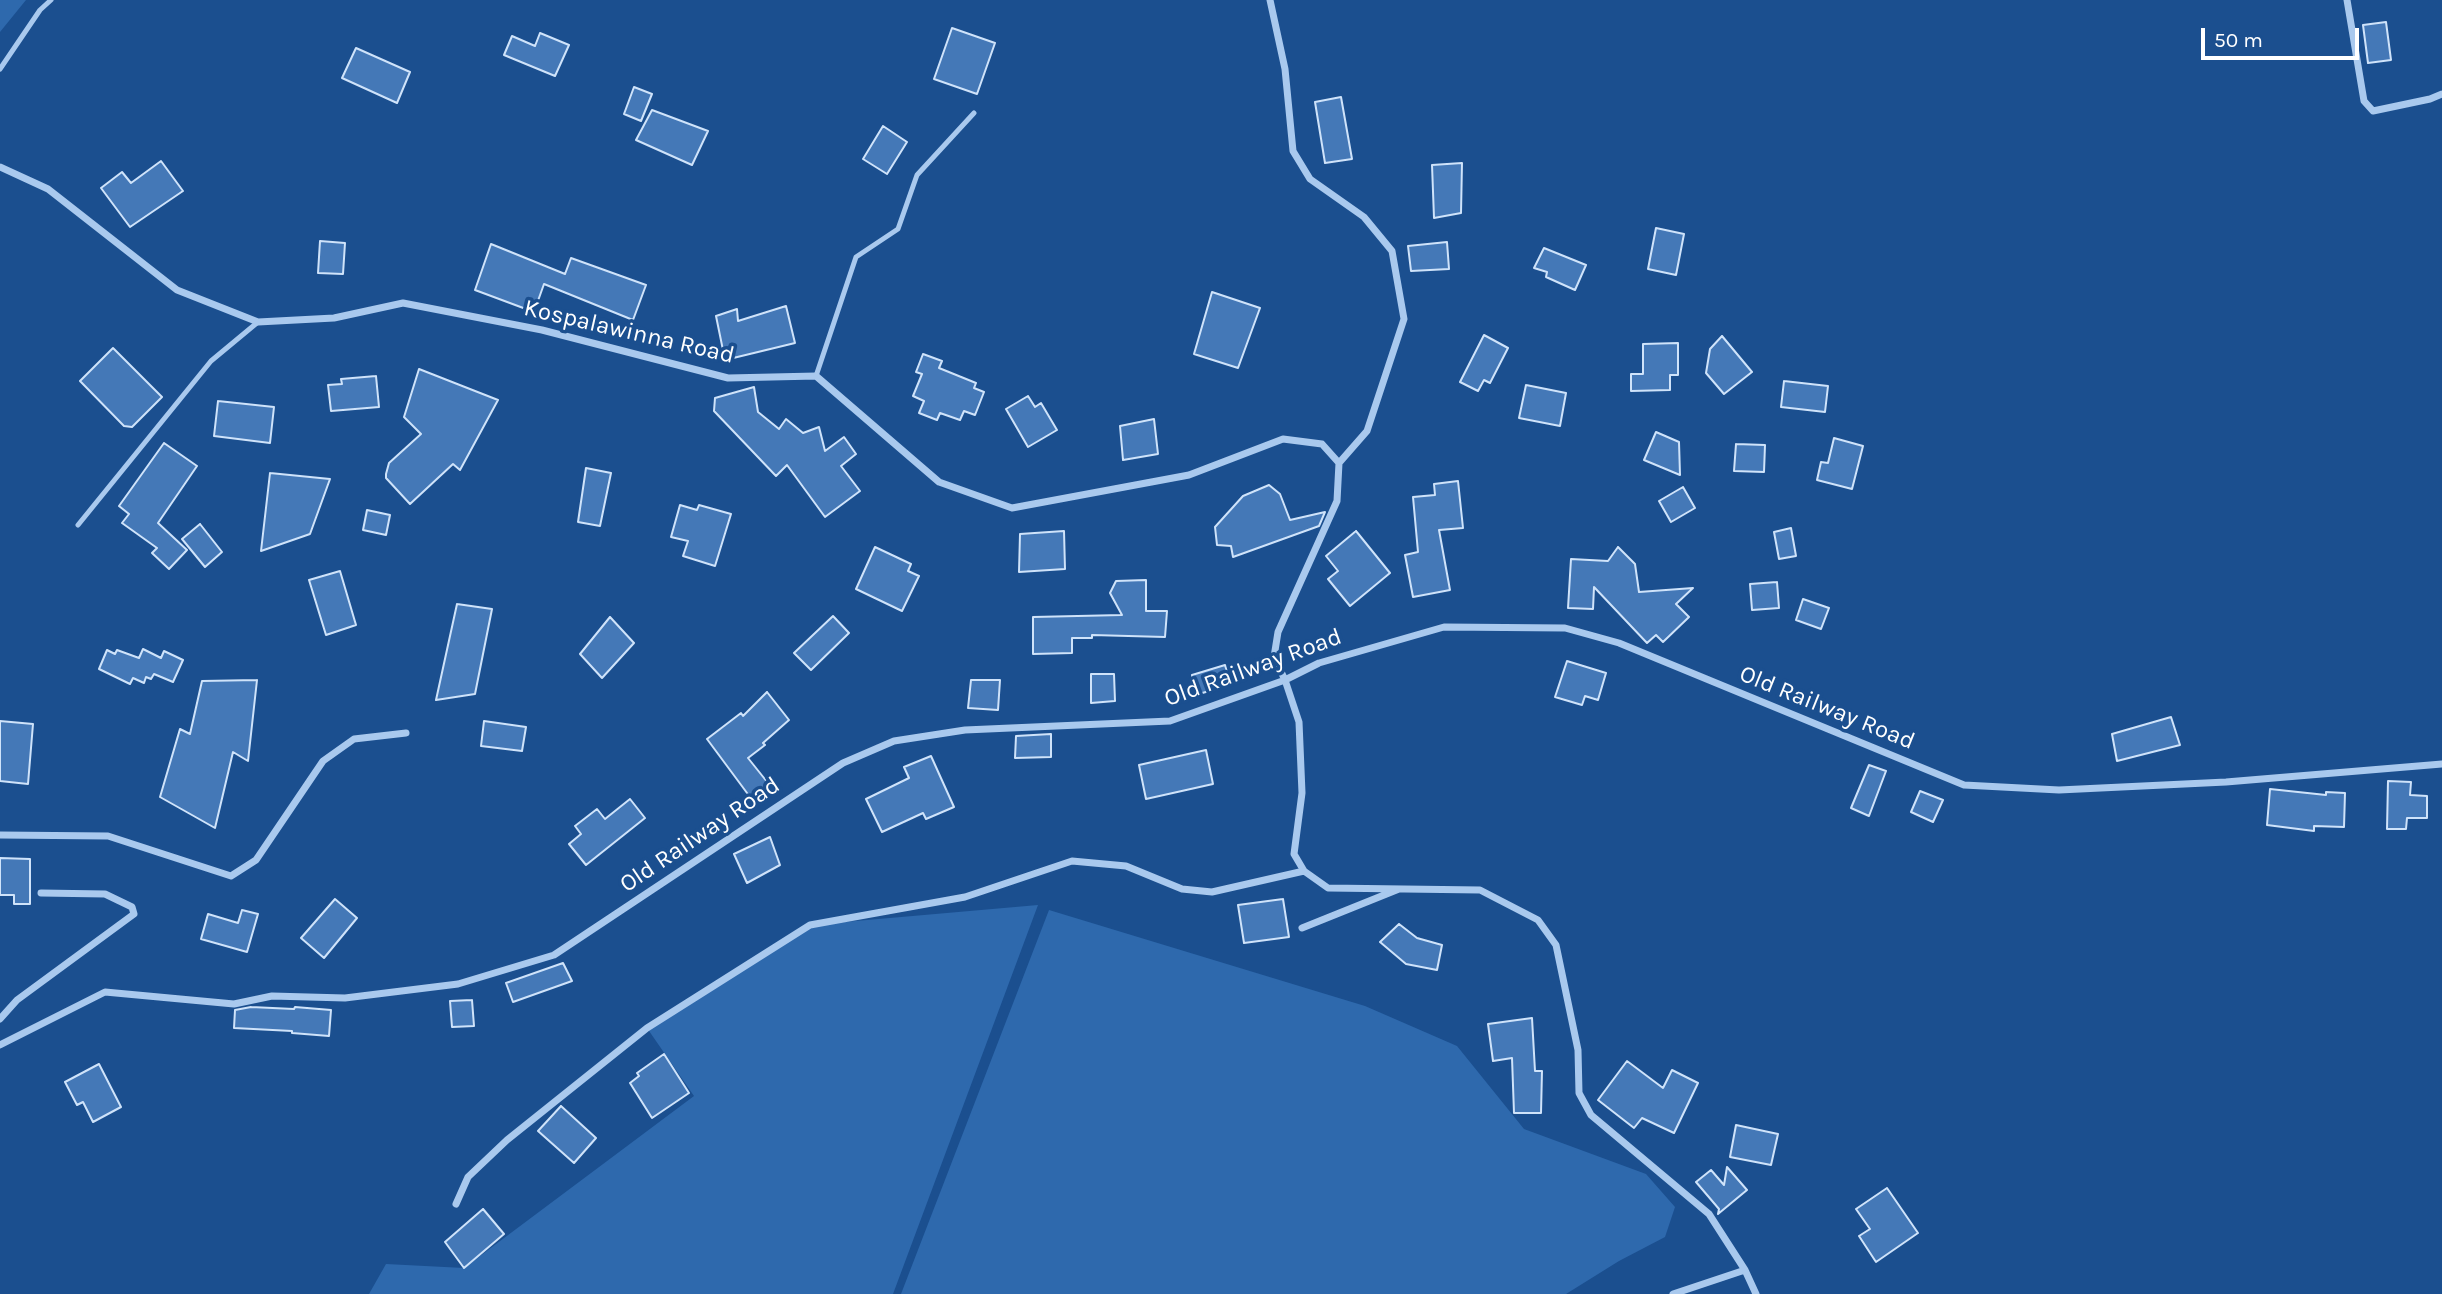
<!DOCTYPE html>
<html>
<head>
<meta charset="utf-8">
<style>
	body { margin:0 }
	#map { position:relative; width:2442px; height:1294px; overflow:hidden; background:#1b4f8f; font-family:Karla,sans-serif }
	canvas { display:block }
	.scale { position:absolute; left:2201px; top:28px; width:158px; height:32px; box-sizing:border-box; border:4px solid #fff; border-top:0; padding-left:9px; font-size:21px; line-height:24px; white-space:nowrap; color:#fff; -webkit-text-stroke:5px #1b4f8f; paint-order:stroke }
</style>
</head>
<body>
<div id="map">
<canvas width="2442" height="1294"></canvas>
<div class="scale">50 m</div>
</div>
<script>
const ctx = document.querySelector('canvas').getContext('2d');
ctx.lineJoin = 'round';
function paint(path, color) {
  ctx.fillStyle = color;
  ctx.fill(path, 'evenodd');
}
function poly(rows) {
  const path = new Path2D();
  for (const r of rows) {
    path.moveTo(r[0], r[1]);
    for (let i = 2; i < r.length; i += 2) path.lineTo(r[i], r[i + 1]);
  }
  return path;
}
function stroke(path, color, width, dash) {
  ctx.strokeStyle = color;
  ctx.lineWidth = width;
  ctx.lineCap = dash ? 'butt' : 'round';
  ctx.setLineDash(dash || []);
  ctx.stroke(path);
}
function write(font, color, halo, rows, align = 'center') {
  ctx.font = font + ' Karla,sans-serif';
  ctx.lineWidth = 7;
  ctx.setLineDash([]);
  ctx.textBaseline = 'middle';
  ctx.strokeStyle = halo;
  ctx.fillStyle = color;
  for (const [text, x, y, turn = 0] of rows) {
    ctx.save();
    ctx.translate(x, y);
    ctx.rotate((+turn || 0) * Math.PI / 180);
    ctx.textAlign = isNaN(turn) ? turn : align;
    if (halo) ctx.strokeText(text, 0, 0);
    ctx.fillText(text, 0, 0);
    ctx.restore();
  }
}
const green = poly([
	[0,0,26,0,0,32],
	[1038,905,893,1294,369,1294,386,1264,464,1268,694,1096,647,1028,810,925],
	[1049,910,1365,1006,1457,1046,1524,1129,1646,1174,1675,1207,1665,1237,1619,1261,1566,1294,901,1294]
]);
const building = poly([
	[2386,22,2391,60,2368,63,2363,25,2386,22],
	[952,28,995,43,977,94,934,79,952,28],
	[540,33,569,45,555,76,504,55,512,36,535,46,540,33],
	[356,48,410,72,397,103,342,78,356,48],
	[634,87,652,94,641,121,624,114,634,87],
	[1341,97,1352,159,1325,163,1315,102,1341,97],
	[652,110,708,131,692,165,636,140,652,110],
	[883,126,907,142,887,174,863,159,883,126],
	[161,161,183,191,130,227,101,188,122,172,131,183,161,161],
	[1462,163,1461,213,1434,218,1432,165,1462,163],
	[1656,228,1684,234,1676,275,1648,269,1656,228],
	[320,241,345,243,343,274,318,273,320,241],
	[1447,242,1449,269,1411,271,1408,246,1447,242],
	[491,244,565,274,571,258,646,285,633,320,544,284,534,312,475,290,491,244],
	[1544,248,1586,265,1575,290,1546,277,1547,272,1534,268,1544,248],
	[1212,292,1260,308,1238,368,1194,354,1212,292],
	[786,306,795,343,725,360,716,316,737,309,738,321,786,306],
	[1484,335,1508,348,1490,383,1484,380,1478,391,1460,382,1484,335],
	[1722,336,1752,372,1724,394,1706,373,1710,349,1722,336],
	[1678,343,1678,375,1670,375,1670,390,1631,391,1631,374,1643,374,1643,344,1678,343],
	[113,348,162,397,132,427,124,426,80,381,113,348],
	[923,354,942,361,939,368,976,383,974,388,984,392,975,415,964,411,960,420,940,413,937,420,919,413,924,401,913,396,922,374,916,372,923,354],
	[419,369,498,400,460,470,453,464,410,504,386,478,386,474,389,463,421,434,404,417,419,369],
	[376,376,379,407,331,411,328,385,342,384,341,379,376,376],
	[1784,381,1828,386,1825,412,1781,407,1784,381],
	[1526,385,1566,393,1560,426,1519,418,1526,385],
	[754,387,758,412,779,429,786,419,803,433,819,427,825,451,844,437,856,454,841,466,860,491,825,517,787,465,776,476,714,411,715,398,754,387],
	[1028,396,1035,407,1041,403,1057,430,1028,447,1006,409,1028,396],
	[218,401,274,407,270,443,214,436,218,401],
	[1154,419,1158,454,1123,460,1120,426,1154,419],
	[1656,432,1679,442,1680,475,1644,460,1656,432],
	[1834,438,1863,446,1852,489,1817,480,1821,462,1828,463,1834,438],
	[164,443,197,466,158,523,187,550,169,569,152,553,157,548,122,523,129,514,119,506,164,443],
	[1736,444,1765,445,1764,472,1734,471,1736,444],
	[586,468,611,473,600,526,578,522,586,468],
	[270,473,330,479,310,534,261,551,270,473],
	[1458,481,1463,528,1439,530,1450,590,1413,597,1405,555,1418,552,1413,497,1435,495,1434,484,1458,481],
	[1269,485,1280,494,1290,520,1325,512,1319,526,1233,557,1231,546,1217,545,1215,527,1243,496,1269,485],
	[1683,487,1695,508,1671,522,1659,501,1683,487],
	[680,505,697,510,699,505,731,514,715,566,683,556,688,541,671,537,680,505],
	[367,510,390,515,386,535,363,530,367,510],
	[200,524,222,552,205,567,182,539,200,524],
	[1791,528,1796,556,1779,559,1774,532,1791,528],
	[1064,531,1065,569,1019,572,1020,534,1064,531],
	[1356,531,1390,573,1350,606,1328,579,1338,571,1326,556,1356,531],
	[875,547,911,564,908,571,919,576,902,611,856,589,875,547],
	[1618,547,1635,564,1639,592,1693,588,1676,604,1689,617,1663,642,1656,635,1647,643,1594,587,1593,609,1568,608,1571,559,1608,561,1618,547],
	[340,571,356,625,326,635,309,580,340,571],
	[1146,580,1146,611,1167,611,1165,637,1092,635,1092,638,1072,638,1072,653,1033,654,1033,617,1122,615,1110,593,1116,581,1146,580],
	[1777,582,1779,608,1752,610,1750,584,1777,582],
	[1803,599,1829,608,1821,629,1796,620,1803,599],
	[457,604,492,609,475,694,436,700,457,604],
	[833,616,849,633,811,670,794,653,833,616],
	[610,617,634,643,602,678,580,654,610,617],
	[143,649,161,658,164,651,183,660,173,682,154,674,151,679,146,677,144,683,133,678,130,684,99,669,107,650,115,654,117,650,139,658,143,649],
	[1567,661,1606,673,1598,700,1585,696,1582,705,1555,697,1567,661],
	[1225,665,1231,685,1195,695,1192,675,1225,665],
	[1091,674,1114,674,1115,701,1091,703,1091,674],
	[257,680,248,761,233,752,215,828,160,797,180,729,190,734,202,681,257,680],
	[971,680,1000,680,998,710,968,708,971,680],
	[767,692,789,720,763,743,765,745,748,758,768,783,750,797,707,739,741,713,743,716,767,692],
	[2171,717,2180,745,2117,761,2112,734,2171,717],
	[0,721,33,724,28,784,0,781,0,721],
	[484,721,526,727,522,751,481,746,484,721],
	[1051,734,1051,757,1015,758,1016,736,1051,734],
	[1206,750,1213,784,1146,799,1139,765,1206,750],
	[931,756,954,807,926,819,923,813,882,832,866,799,909,778,904,767,931,756],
	[1869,765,1886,771,1869,816,1851,808,1869,765],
	[2388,781,2411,782,2410,795,2427,796,2427,818,2407,818,2406,829,2387,829,2388,781],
	[2270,789,2326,795,2326,792,2345,793,2344,827,2314,826,2314,831,2267,825,2270,789],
	[1920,791,1943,800,1933,822,1911,812,1920,791],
	[630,799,645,818,586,865,569,844,581,834,575,826,597,809,605,819,630,799],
	[770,837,780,865,747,883,734,854,770,837],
	[0,858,30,859,30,904,14,904,14,895,0,895,0,858],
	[335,899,357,918,324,958,301,938,335,899],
	[1283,899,1289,937,1244,943,1238,905,1283,899],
	[242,910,258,914,247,952,201,939,208,914,238,923,242,910],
	[1399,924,1417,938,1442,945,1437,970,1406,964,1380,942,1399,924],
	[563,963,572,981,513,1002,506,983,563,963],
	[472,1000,474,1026,452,1027,450,1001,472,1000],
	[251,1007,294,1009,295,1007,331,1010,329,1036,292,1033,292,1031,234,1028,235,1010,251,1007],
	[1532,1018,1535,1071,1542,1071,1541,1113,1514,1113,1512,1058,1493,1061,1488,1024,1532,1018],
	[664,1054,689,1093,652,1118,630,1083,639,1076,637,1073,664,1054],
	[1627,1061,1663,1088,1672,1070,1698,1083,1674,1133,1642,1118,1634,1128,1598,1100,1627,1061],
	[99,1064,121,1107,93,1122,83,1102,77,1105,65,1082,99,1064],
	[561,1106,596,1138,574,1163,538,1131,561,1106],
	[1736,1125,1778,1134,1771,1165,1730,1157,1736,1125],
	[1727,1167,1747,1190,1718,1214,1719,1209,1696,1182,1711,1170,1724,1185,1727,1167],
	[1887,1188,1918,1233,1876,1262,1859,1236,1870,1229,1856,1209,1887,1188],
	[483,1209,504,1234,464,1268,445,1242,483,1209]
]);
const service = poly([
	[0,69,40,10,51,0],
	[816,376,856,257,898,229,917,175,974,113],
	[78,525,211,361,258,322]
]);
const minor = poly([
	[1270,0,1285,69,1293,151,1310,179,1364,217,1392,251,1404,319,1367,431,1339,463],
	[2347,0,2364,101,2373,111,2430,99,2442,94],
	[0,167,48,189,177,290,258,322,334,318,403,303,542,330,728,378,816,376,939,482,1012,508,1189,475,1283,439,1322,444,1339,463,1337,501,1278,632,1274,657,1285,680,1299,722,1302,793,1294,854,1304,871,1328,888,1480,890,1538,920,1556,945,1578,1050,1579,1093,1591,1115,1709,1214,1745,1270,1756,1294],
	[0,835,108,836,231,876,256,860,323,761,354,739,406,733],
	[1302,928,1399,889],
	[0,1019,17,1000,134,914,132,907,105,894,41,893],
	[0,1045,105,992,234,1004,272,996,345,998,458,984,554,955,843,763,894,741,965,730,1170,721,1285,680,1319,663,1444,627,1565,628,1619,643,1964,785,2059,790,2226,782,2442,764],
	[456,1204,468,1177,507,1140,647,1028,810,925,965,897,1072,861,1126,866,1182,889,1212,892,1304,871],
	[1673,1294,1745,1270]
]);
const streetNames = [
	["Kospalawinna Road",629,332,13],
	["Old Railway Road",1253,668,-20],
	["Old Railway Road",1827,708,22],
	["Old Railway Road",700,835,-34]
];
paint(green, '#2e69ad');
paint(building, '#4478b7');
stroke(building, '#cfe3fa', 2);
stroke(service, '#a9c9ee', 5);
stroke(minor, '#a9c9ee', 7);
write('24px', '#fff', '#1b4f8f', streetNames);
</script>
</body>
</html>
